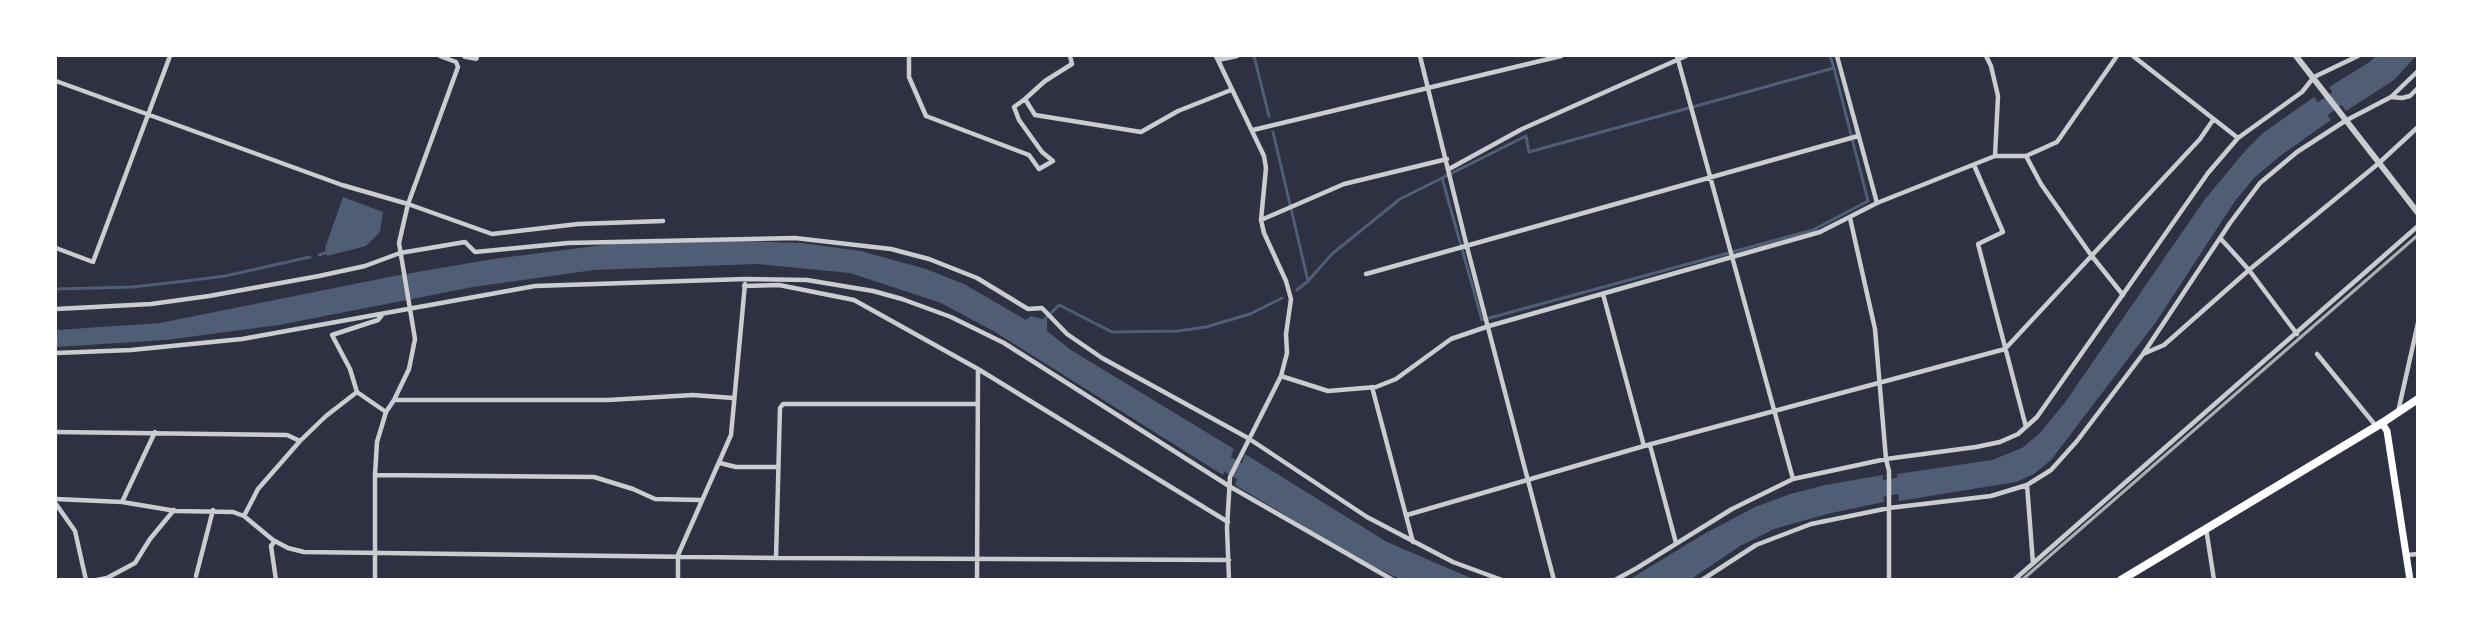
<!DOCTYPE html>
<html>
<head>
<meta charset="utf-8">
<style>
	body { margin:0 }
	#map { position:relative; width:2473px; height:635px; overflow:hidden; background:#2d3142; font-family:"Noto Sans",sans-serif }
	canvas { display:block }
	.frame { position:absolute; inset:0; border:57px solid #fff; pointer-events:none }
</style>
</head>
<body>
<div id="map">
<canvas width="2473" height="635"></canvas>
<div class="frame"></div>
</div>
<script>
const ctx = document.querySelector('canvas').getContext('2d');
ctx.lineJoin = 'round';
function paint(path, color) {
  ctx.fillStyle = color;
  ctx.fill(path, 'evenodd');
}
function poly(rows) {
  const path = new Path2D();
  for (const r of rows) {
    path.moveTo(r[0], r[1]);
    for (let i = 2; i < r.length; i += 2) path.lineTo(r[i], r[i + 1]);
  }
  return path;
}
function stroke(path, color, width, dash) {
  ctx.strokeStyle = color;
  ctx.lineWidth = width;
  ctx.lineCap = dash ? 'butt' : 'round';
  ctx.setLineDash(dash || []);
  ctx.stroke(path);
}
const water = poly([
	[2376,56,2416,56,2394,80,2346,111,2329,87,2368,63],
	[2314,97,2331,120,2280,156,2254,178,2235,201,2156,322,2051,460,2034,474,2016,482,1899,501,1897,474,1992,460,2022,448,2040,433,2066,401,2205,199,2245,151,2263,133],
	[343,197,383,212,380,232,366,246,327,256,325,248],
	[738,241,802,243,861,251,926,269,964,284,1026,320,1031,316,1047,320,1047,331,1071,350,1234,449,1223,475,995,332,941,303,850,273,757,264,594,270,473,287,279,325,166,340,56,347,56,330,160,323,394,276,493,259,611,244],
	[1245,454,1387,542,1473,579,1400,579,1362,561,1235,485],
	[1883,475,1884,502,1827,514,1774,529,1740,546,1691,579,1630,579,1704,534,1755,507,1790,494,1825,485]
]);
const stream = poly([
	[1254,56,1269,116],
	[1273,132,1308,281],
	[1442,178,1482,320,1813,230,1868,201,1834,68],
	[319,255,328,252],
	[56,289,132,287,186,281,225,276,310,257],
	[1297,290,1308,281,1332,254,1400,199,1526,136,1529,152,1834,68,1830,56],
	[1042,322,1059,305,1112,332,1178,331,1206,327,1250,314,1282,298]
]);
const river = poly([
	[2305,121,2355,86],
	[1209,453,1259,483],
	[1863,492,1920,482]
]);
const minor = poly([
	[909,56,909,77,926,116,1029,155,1039,169,1053,161,1042,152,1019,120,1014,107,1025,99],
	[1070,56,1072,64,1045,81,1025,99,1035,115,1141,132,1178,111,1231,90],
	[1216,56,1264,156,1266,168,1261,220,1264,233,1286,281,1291,299,1286,334,1287,353,1281,376,1230,477,1227,528,1229,580],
	[1420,56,1467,247,1554,580],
	[1677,56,1793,479],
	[1986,56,1991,66,1998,96,1995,156],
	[2133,56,2238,138],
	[1218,60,1237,56],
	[56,81,342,185,408,204,492,234,578,224,663,221],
	[2391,97,2402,98,2410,96,2418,88],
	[1253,130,1561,56],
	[2026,156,2041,184,2091,255,2123,295],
	[1974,165,2003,232,1978,244,2026,427],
	[1449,169,1522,129,1686,56],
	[1877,203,1995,156,2026,156,2057,142,2117,56],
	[1850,218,1875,329,1886,459,1889,471,1889,580],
	[1261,220,1344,184,1447,159],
	[2221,239,2249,270,2297,334],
	[56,248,93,262,170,56],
	[1366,274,1858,136],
	[744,286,779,285,854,300,978,369,1228,522],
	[1603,294,1644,446],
	[56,309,151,304,209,296,319,276,365,266,400,253,465,242,475,252,568,243,795,238,891,249,929,259,977,278,1028,309,1042,308,1067,334,1102,358,1248,438,1367,517,1453,562,1502,580],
	[382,315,378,320,332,335,350,369,357,392,386,412],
	[56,353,131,350,242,339,535,286,745,279,807,280,873,291,902,299,951,317,1004,343,1229,486,1393,580],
	[2143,354,2164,345,2249,270,2379,163,2418,127],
	[2317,354,2376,426],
	[1281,376,1328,391,1376,387,1396,379,1451,339,1489,326,1820,232,1877,203,1837,56],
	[1372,387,1413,542],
	[394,400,608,400,693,395,733,398],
	[2398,412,2418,323],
	[56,432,287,435,300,441],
	[1650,445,1676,543],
	[720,463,736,467,777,467],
	[375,475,594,477,633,489,655,499,701,500],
	[2027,485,2033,563],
	[56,499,122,502,176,511,233,512,244,516,273,540,288,548,304,552,776,558,1229,560],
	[122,502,155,432],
	[56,504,75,531,86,580],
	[1407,515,1644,446,2005,349,2200,139,2213,120],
	[244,516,258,489,300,441,326,416,357,392],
	[2206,528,2214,580],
	[275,541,271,546,276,580],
	[2407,555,2418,554],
	[776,558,780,408,783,404,978,404],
	[196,576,213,510],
	[97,580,107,578,135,563,150,539,174,510],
	[375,580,375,475,377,442,386,412,394,400,409,369,415,339,399,243,408,204,458,67,456,62,440,56],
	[678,580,678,555,731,435,745,284],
	[977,580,978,369],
	[1615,580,1637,568,1732,509,1793,479,1886,459,1976,447,2000,442,2018,434,2037,417,2208,173,2238,138,2302,92,2314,77,2358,56],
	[1702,580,1756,545,1811,524,1889,508,1991,496,2027,485,2051,470,2077,441,2143,354,2230,223,2260,183,2297,152,2345,121,2391,97,2418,71],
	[2014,580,2418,226]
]);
const tertiary = poly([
	[465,56,476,58],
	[2296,56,2418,213]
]);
const secondary = poly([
	[2382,423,2387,431,2410,580]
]);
const primary = poly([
	[2121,580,2382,423,2418,399]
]);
const rail = poly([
	[2022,580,2418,235]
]);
paint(water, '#4f5d75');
stroke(stream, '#4f5d75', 3);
stroke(river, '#4f5d75', 16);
stroke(minor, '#caccd0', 4.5);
stroke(tertiary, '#caccd0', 6);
stroke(secondary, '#fff', 7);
stroke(primary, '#fff', 8);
stroke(rail, '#abadb3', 3);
</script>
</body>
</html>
